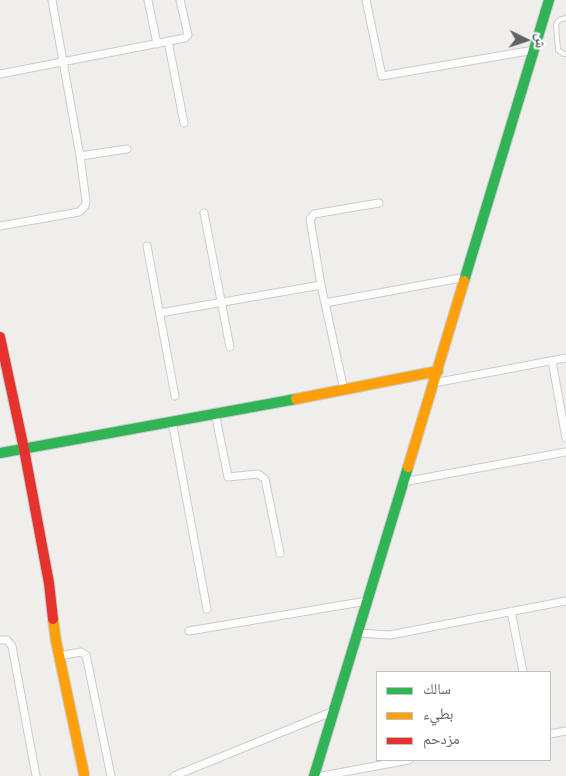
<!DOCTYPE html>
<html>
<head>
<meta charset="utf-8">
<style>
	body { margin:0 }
	#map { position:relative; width:566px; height:776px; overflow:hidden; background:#efeeea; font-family:Helvetica,"Noto Naskh Arabic",sans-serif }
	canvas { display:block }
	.legend { position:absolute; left:376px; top:671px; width:175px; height:90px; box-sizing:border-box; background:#fff; border:1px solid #bfc1c3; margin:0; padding:6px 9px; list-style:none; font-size:15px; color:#5f6368 }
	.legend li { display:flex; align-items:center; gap:10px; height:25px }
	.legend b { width:25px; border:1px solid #bfc1c3 }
	.north { position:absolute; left:501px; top:15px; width:50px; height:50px; -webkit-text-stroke:4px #fff; paint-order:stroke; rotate:94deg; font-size:14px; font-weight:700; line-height:20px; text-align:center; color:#5f6368 }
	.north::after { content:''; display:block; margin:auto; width:18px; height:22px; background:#5f6368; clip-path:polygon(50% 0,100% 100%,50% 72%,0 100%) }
</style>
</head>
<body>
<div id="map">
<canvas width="566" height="776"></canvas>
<ul class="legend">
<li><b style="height:6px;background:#30b455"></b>سالك</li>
<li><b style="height:6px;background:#ff9f0a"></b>بطيء</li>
<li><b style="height:6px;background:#e5322d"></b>مزدحم</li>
</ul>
<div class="north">ش</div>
</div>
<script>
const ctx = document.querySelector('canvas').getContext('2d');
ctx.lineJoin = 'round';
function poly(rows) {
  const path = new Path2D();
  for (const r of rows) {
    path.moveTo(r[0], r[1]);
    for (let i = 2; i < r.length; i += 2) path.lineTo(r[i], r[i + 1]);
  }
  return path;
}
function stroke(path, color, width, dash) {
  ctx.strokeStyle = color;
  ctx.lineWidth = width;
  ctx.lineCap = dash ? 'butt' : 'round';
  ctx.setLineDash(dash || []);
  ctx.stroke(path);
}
const lane = poly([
	[566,18,559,20,556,24,558,50,564,54,566,54]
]);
const street = poly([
	[148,0,157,44],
	[366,0,382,76,534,50],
	[168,41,184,123],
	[0,74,185,38,188,35,180,0],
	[80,156,127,149],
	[204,213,230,347],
	[0,226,79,212,85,206,86,201,80,156,52,0],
	[147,246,175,396],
	[325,303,466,277],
	[160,313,321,285],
	[552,361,566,438],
	[434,383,566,358],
	[344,390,321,285,310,219,314,214,379,203],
	[215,413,228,477,258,474,265,479,280,553],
	[172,421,207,609],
	[403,482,566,452],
	[511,611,523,672],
	[189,631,367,601],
	[358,633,390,635,566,601],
	[0,640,7,640,12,646,36,776],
	[59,656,81,652,86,655,111,776],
	[550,734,566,731],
	[174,776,334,711],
	[322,776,409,760]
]);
const fast = poly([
	[464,281,549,0],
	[0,453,296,399],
	[314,776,408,467]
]);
const slow = poly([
	[296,399,438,371],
	[408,467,464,281],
	[53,619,56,641,84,774]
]);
const jam = poly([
	[0,337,24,449,49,583,53,619]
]);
stroke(lane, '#cbcccc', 6);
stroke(street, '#cbcccc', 9);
stroke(fast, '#cacacb', 12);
stroke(slow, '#cacacb', 12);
stroke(jam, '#cacacb', 12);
stroke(lane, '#fdfcfc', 4);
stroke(street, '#fdfcfc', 7);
stroke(fast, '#30b455', 10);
stroke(slow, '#ff9f0a', 10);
stroke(jam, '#e5322d', 10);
</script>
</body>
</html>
